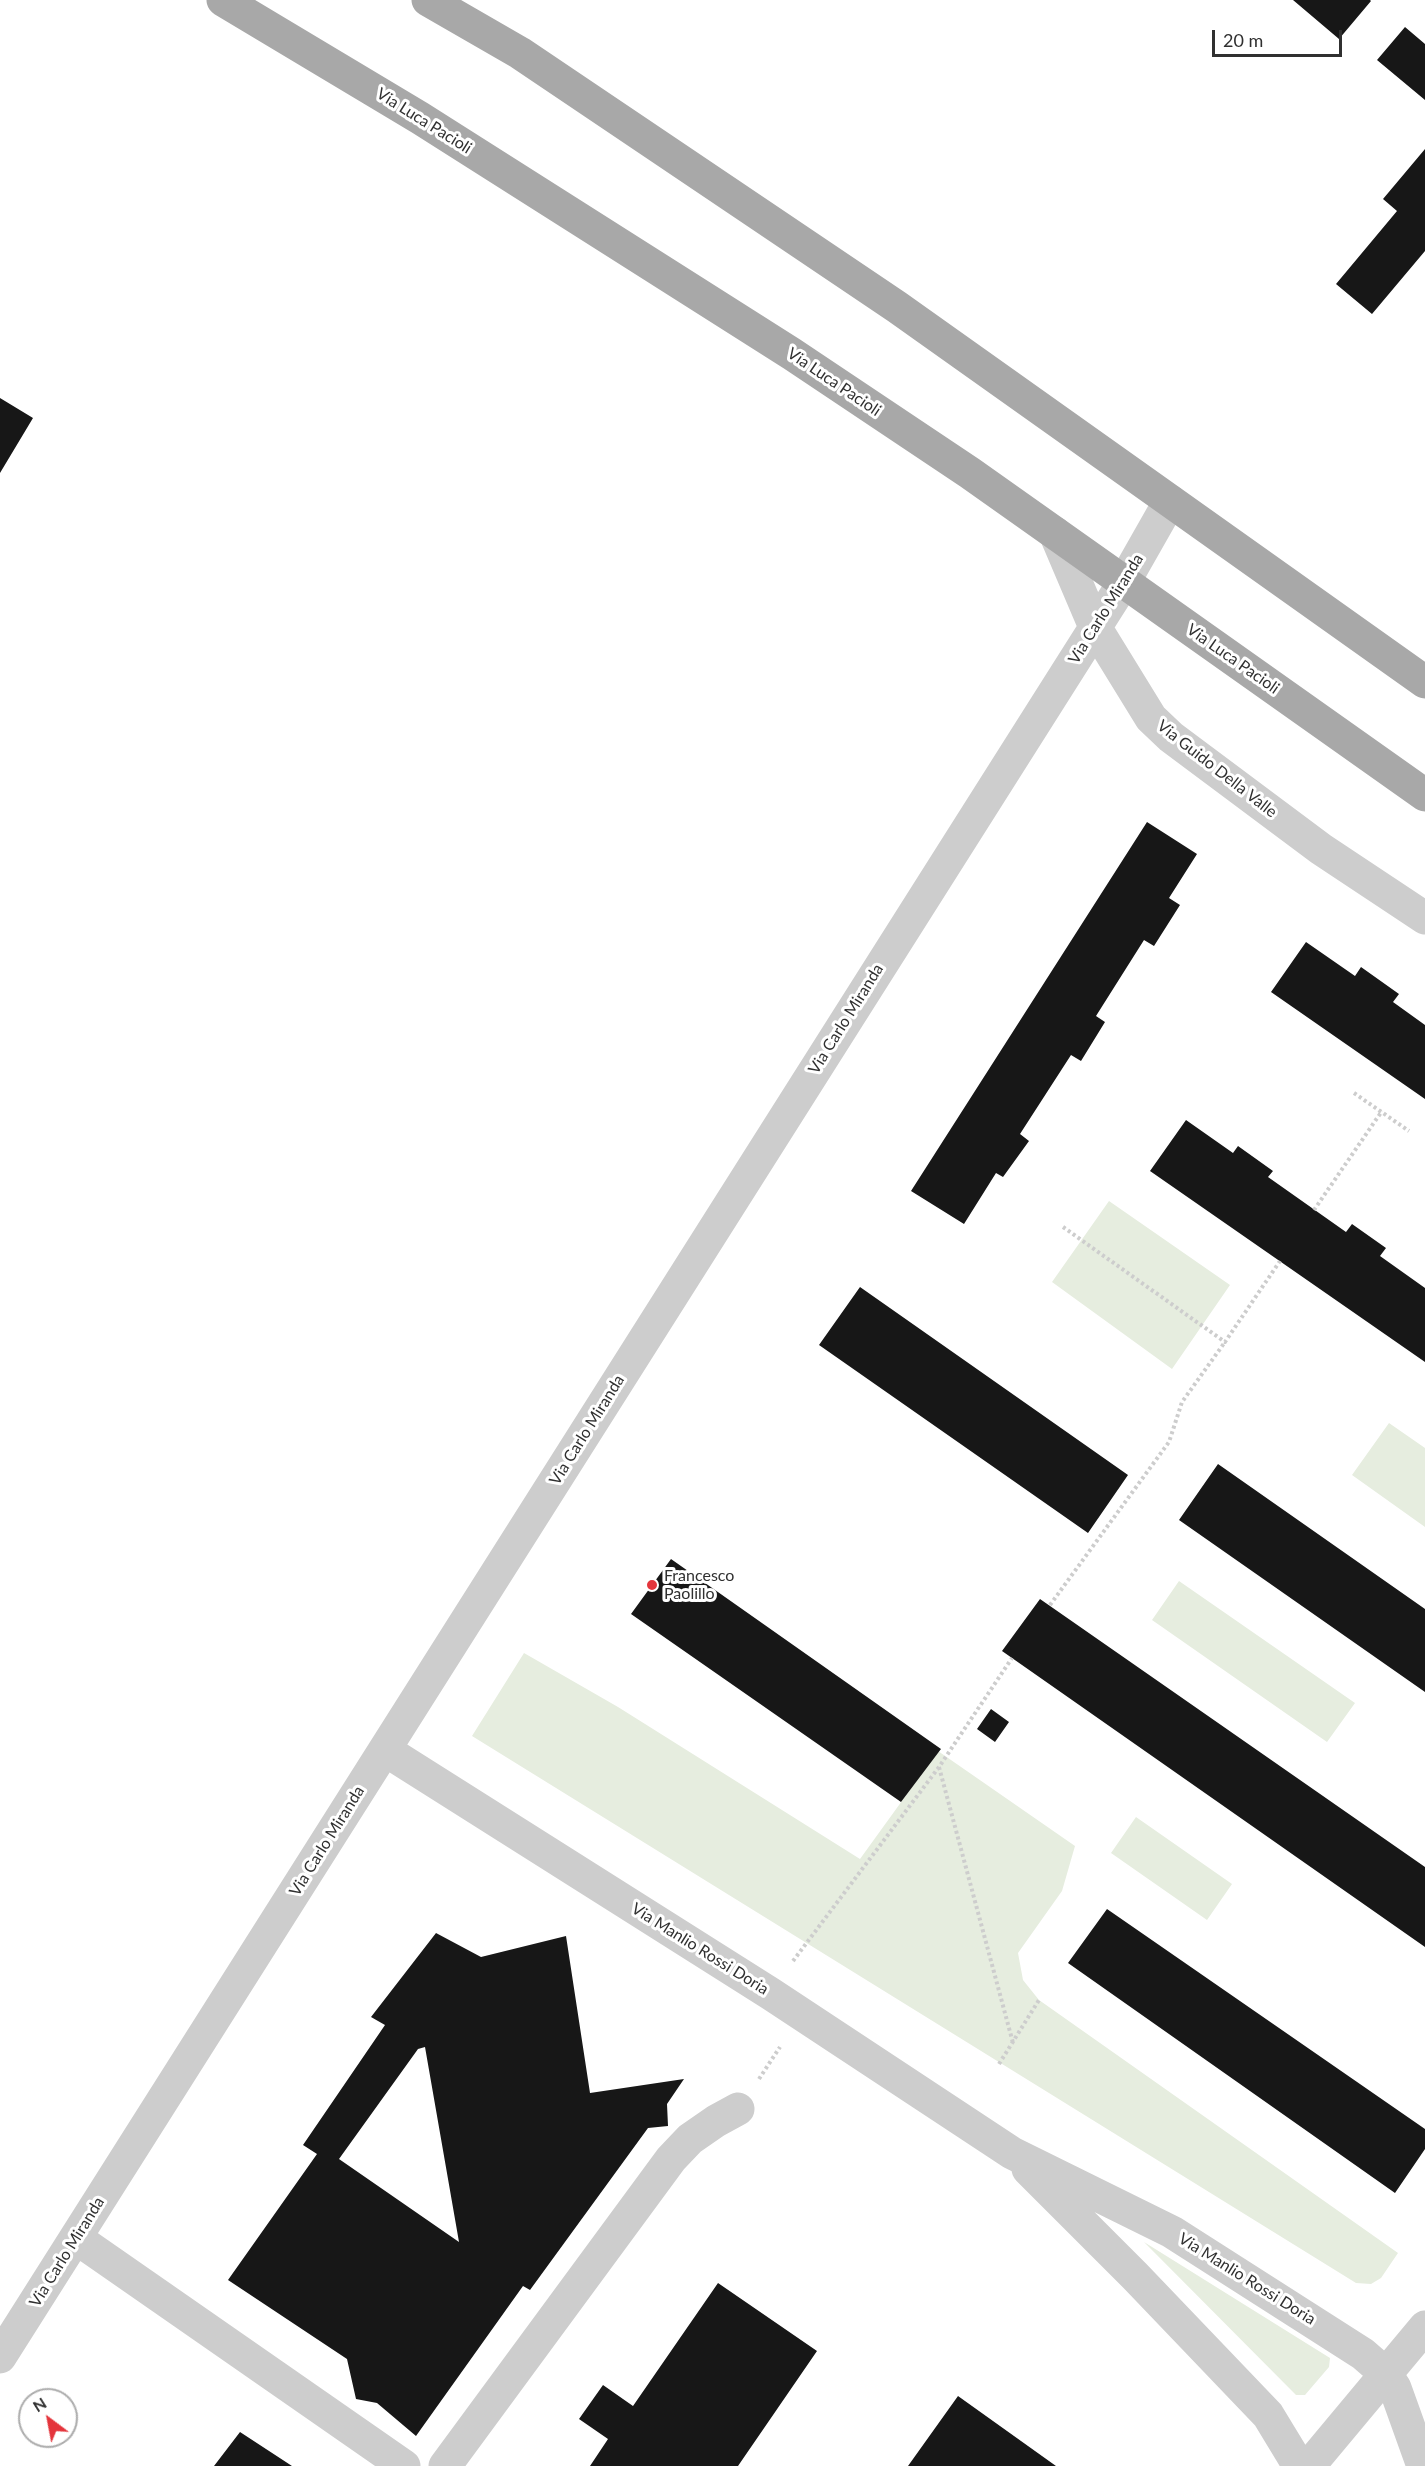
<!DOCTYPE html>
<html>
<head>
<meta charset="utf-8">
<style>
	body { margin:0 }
	#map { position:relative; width:1425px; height:2466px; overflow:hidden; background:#fff; font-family:Lato,sans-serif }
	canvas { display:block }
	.north { position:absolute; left:18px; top:2388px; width:60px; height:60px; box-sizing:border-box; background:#fff; border:2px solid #acacac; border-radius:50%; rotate:328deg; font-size:16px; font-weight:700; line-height:24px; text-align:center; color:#303030 }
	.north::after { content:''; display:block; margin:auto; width:21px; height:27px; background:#e4353c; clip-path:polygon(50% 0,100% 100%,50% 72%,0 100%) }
	.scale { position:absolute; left:1212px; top:30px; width:130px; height:27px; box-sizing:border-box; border:3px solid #303030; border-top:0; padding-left:8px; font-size:18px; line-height:21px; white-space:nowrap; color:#303030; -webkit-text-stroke:4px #fff; paint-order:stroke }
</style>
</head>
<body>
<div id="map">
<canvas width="1425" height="2466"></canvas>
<div class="north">N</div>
<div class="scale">20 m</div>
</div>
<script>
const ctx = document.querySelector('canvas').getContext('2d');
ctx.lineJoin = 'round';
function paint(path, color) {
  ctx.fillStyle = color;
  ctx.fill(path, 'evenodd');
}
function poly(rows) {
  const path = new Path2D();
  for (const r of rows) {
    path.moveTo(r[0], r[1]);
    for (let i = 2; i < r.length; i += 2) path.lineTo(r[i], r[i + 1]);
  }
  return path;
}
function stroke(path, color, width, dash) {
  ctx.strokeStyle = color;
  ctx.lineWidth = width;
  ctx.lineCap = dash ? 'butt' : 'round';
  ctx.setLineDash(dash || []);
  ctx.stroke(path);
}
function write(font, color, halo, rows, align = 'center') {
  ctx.font = font + ' Lato,sans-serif';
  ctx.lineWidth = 6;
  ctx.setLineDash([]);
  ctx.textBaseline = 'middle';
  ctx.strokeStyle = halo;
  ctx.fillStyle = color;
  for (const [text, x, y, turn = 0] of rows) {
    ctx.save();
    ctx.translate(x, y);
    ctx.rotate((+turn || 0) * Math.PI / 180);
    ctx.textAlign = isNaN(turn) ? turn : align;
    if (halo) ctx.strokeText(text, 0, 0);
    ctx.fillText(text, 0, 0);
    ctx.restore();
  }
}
const green = poly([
	[1109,1201,1230,1285,1172,1369,1052,1282],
	[1389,1423,1425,1448,1425,1527,1352,1475],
	[1179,1581,1355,1703,1327,1742,1152,1620],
	[524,1653,618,1707,860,1859,938,1751,1075,1846,1062,1891,1018,1953,1023,1980,1039,2000,1398,2253,1381,2278,1371,2284,1356,2283,472,1736],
	[1136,1817,1232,1884,1207,1920,1111,1853],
	[1144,2242,1330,2358,1329,2367,1305,2395,1296,2395]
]);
const building = poly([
	[1293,0,1370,0,1371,1,1339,39],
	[1405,27,1425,44,1425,100,1377,60],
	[1425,149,1425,251,1372,314,1336,284,1397,211,1383,199],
	[0,398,33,418,0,473],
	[1147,822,1197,854,1169,898,1180,905,1154,946,1144,940,1096,1016,1105,1022,1081,1061,1071,1055,1020,1134,1029,1141,1003,1177,996,1173,964,1224,911,1191],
	[1306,942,1355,976,1361,967,1399,994,1393,1002,1425,1025,1425,1099,1271,992],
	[1186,1120,1233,1153,1238,1146,1273,1171,1268,1177,1346,1232,1352,1224,1386,1248,1380,1256,1425,1288,1425,1362,1150,1171],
	[860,1287,1128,1475,1088,1533,819,1345],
	[1218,1464,1425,1609,1425,1692,1179,1520],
	[671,1559,941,1749,901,1802,631,1614],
	[1040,1599,1425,1867,1425,1947,1002,1651],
	[991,1709,1009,1722,995,1742,977,1729],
	[1107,1909,1425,2129,1425,2149,1395,2193,1068,1963],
	[436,1933,481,1957,566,1936,590,2093,684,2079,667,2104,668,2126,648,2128,530,2290,523,2286,416,2436,377,2403,356,2399,347,2359,228,2280,317,2154,303,2145,385,2025,371,2017],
	[425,2047,459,2242,339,2159,418,2049],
	[718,2283,817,2351,738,2466,590,2466,608,2439,579,2419,603,2385,633,2406],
	[958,2396,1056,2466,908,2466],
	[240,2432,292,2466,214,2466]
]);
const path = poly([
	[1354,1093,1409,1131],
	[1314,1210,1382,1111],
	[1063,1227,1225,1342,1280,1261],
	[1050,1605,1169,1442,1182,1402,1225,1342],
	[939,1767,1013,2043],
	[793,1961,939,1767,1012,1658],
	[999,2064,1039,2000],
	[759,2079,780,2047]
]);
const minor = poly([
	[1055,533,1095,627,1151,718,1171,737,1321,849,1425,918],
	[385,1750,771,1994,1012,2153,1172,2232,1363,2354,1386,2374,1395,2388,1423,2466],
	[1028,2169,1135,2276,1268,2415,1299,2466],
	[76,2238,404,2466],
	[0,2357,1124,582,1170,501],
	[445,2466,671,2159,690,2139,716,2121,738,2109],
	[1309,2466,1425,2327]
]);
const major = poly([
	[223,0,420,118,792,354,970,473,1425,795],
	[428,0,520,53,897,307,1425,682]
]);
const markers = [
	[652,1585,6,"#e4353c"]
];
const streetNames = [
	["Via Luca Pacioli",424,121,32],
	["Via Luca Pacioli",834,382,34],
	["Via Carlo Miranda",1106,609,-58],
	["Via Luca Pacioli",1233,659,35],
	["Via Guido Della Valle",1217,769,38],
	["Via Carlo Miranda",846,1019,-58],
	["Via Carlo Miranda",587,1430,-58],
	["Via Carlo Miranda",327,1841,-58],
	["Via Manlio Rossi Doria",700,1949,32],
	["Via Carlo Miranda",67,2252,-58],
	["Via Manlio Rossi Doria",1247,2279,32]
];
const poiNames = [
	["Francesco",664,1576],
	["Paolillo",664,1594]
];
paint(green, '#e6eddf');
paint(building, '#171717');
stroke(path, '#cdcdcd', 4, [3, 3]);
stroke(minor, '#cdcdcd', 33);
stroke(major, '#a8a8a8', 33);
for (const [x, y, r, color] of markers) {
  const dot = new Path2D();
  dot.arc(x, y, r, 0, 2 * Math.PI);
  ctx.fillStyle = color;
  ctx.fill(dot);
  stroke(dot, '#fff', 2);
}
write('16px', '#303030', '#fff', streetNames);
write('16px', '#303030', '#fff', poiNames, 'left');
</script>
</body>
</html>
